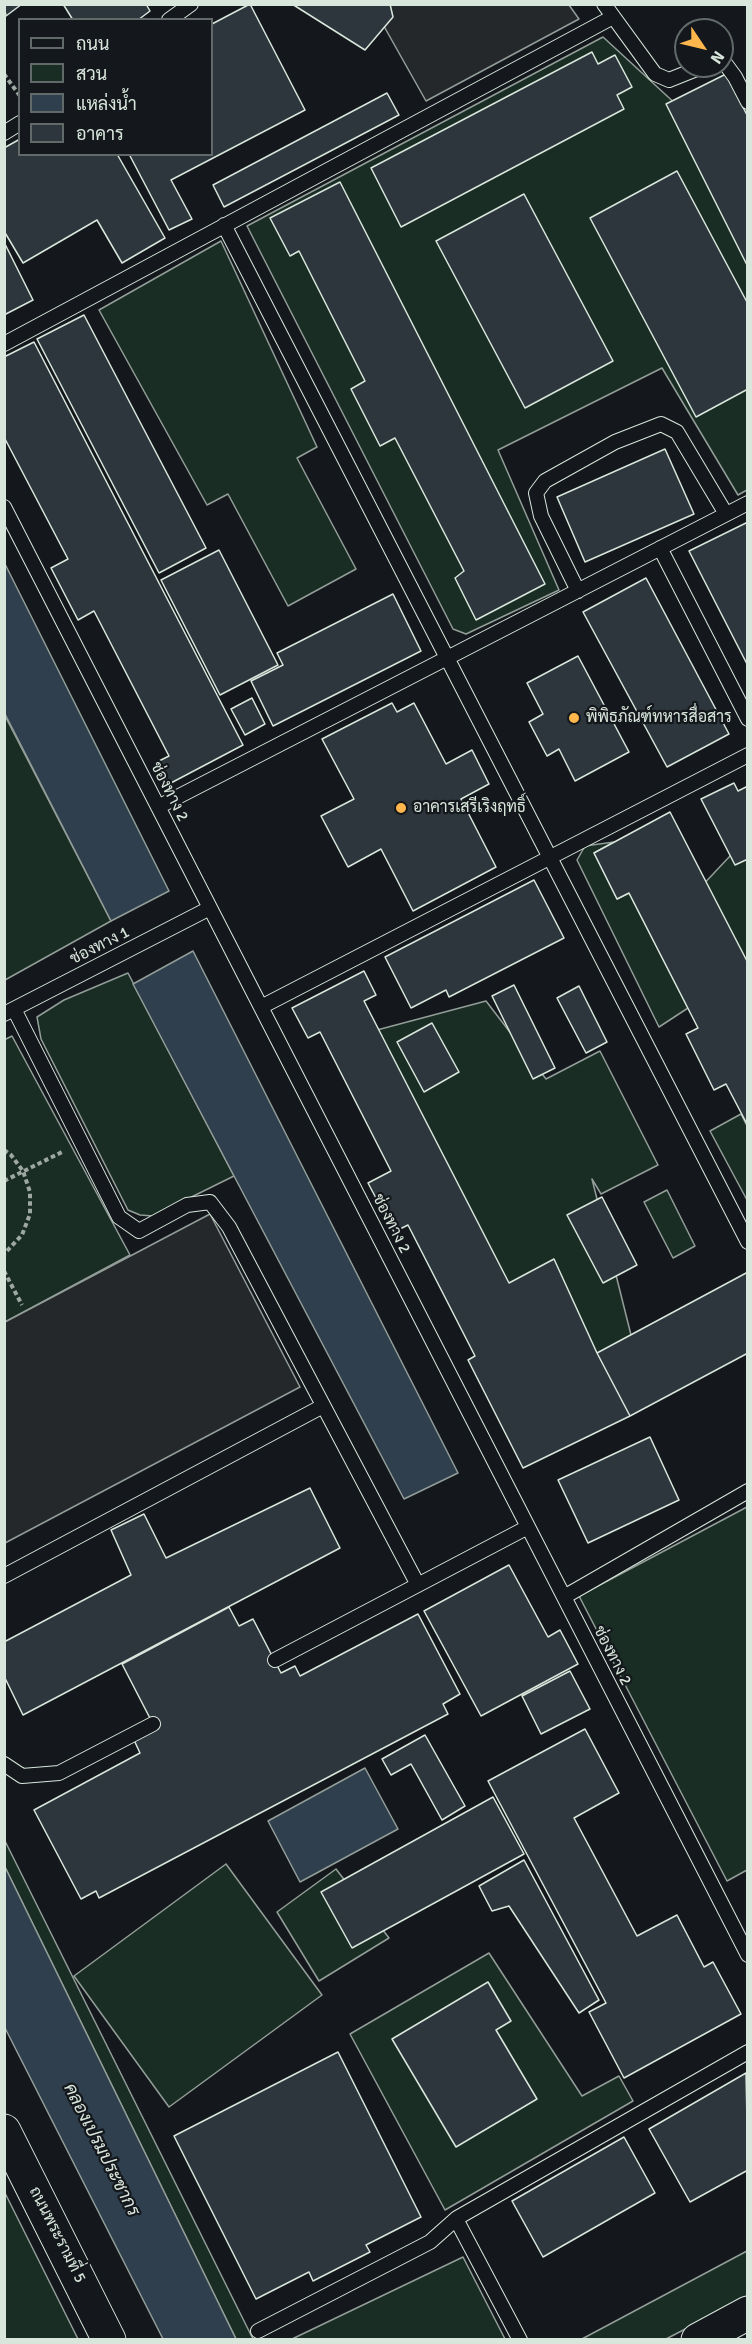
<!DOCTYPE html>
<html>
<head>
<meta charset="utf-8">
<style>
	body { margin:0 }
	#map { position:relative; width:752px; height:2344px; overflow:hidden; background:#14181c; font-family:Signika,Sarabun,sans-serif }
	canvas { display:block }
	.frame { position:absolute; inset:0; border:6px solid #d8e6dc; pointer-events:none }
	.legend { position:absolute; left:18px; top:18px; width:195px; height:138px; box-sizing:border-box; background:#14181c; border:2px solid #626a69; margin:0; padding:8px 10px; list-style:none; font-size:18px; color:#d8e6dc }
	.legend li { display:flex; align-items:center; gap:12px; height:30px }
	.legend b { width:30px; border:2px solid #626a69 }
	.north { position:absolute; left:674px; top:18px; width:60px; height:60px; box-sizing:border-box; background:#14181c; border:2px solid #626a69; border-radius:50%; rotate:125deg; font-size:16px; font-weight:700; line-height:24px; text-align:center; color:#d8e6dc }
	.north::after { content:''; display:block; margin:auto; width:21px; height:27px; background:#ffb74d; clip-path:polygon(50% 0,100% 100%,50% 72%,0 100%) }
</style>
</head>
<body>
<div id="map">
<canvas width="752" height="2344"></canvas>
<div class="frame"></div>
<ul class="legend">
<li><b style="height:8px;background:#14181c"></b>ถนน</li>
<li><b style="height:16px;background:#1a2d24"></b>สวน</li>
<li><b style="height:16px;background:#2f3f4d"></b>แหล่งน้ำ</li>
<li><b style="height:16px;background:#2c363c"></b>อาคาร</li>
</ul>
<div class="north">N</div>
</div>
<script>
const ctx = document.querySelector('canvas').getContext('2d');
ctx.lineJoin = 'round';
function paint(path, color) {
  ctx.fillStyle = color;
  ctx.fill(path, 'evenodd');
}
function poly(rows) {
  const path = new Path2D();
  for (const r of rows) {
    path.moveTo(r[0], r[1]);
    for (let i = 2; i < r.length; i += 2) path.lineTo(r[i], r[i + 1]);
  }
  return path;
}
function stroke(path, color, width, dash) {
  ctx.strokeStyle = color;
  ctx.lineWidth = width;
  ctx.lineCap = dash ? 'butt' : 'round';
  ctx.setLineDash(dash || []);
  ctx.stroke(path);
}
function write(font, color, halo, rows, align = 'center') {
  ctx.font = font + ' Signika,Sarabun,sans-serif';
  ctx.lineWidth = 4.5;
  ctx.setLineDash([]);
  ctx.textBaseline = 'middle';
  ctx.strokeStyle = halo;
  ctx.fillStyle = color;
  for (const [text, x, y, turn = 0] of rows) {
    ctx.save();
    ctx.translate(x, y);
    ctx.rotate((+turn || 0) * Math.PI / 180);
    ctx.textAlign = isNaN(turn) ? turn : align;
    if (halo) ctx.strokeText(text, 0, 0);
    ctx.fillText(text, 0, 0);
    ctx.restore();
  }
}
const green = poly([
	[603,37,692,119,747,192,747,490,738,495,662,368,498,450,559,590,466,634,453,629,247,226,603,37],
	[221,241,317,447,297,458,356,569,288,606,228,494,207,505,99,310,221,241],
	[4,714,111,921,5,980,4,980,4,714],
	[747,838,747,996,698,890,747,838],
	[614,842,594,853,617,899,629,893,688,1008,659,1027,577,860,585,846,614,842],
	[128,973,234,1176,153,1216,140,1215,128,1210,41,1039,37,1017,64,1000,128,973],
	[486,1001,546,1079,600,1051,658,1165,601,1194,592,1179,631,1335,544,1393,362,1034,486,1001],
	[12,1036,130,1255,5,1322,4,1040,12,1036],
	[741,1114,747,1126,747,1200,710,1131,741,1114],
	[667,1190,695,1246,673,1258,644,1202,667,1190],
	[747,1507,747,1870,727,1881,579,1596,747,1507],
	[4,1839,253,2339,236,2339,5,1867,4,1839],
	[226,1864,322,1995,169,2107,74,1976,226,1864],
	[336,1869,389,1938,319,1981,277,1912,336,1869],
	[489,1953,582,2096,619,2076,633,2101,445,2210,350,2034,489,1953],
	[5,2193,78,2339,5,2339,5,2193],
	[747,2251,747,2297,666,2339,580,2340,747,2251],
	[463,2257,505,2339,292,2339,463,2257]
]);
const parking = poly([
	[372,5,569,5,579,19,426,101,372,5],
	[210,1214,300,1387,5,1543,5,1322,210,1214]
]);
const water = poly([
	[4,562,169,891,111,921,5,714,4,562],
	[193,951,458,1473,404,1499,133,984,193,951],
	[365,1768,398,1829,300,1882,268,1821,365,1768],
	[5,1867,195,2255,236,2339,163,2339,5,2028,5,1867]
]);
const building = poly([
	[4,4,22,4,6,16,4,4],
	[63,4,146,4,150,11,138,20,73,20,63,4],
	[250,4,305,110,171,180,192,219,169,230,129,154,212,154,212,24,250,4],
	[292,4,390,4,393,17,365,50,292,4],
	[592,52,598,64,615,55,632,87,617,95,624,109,401,227,371,168,592,52],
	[726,74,748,117,748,267,666,104,726,74],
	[387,93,399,115,224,207,213,185,387,93],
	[20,139,20,154,117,154,165,238,122,263,97,220,23,263,4,231,4,148,20,139],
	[677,171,748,304,748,389,696,417,590,218,677,171],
	[340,182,545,584,476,620,455,578,464,571,395,438,380,446,351,389,365,381,299,251,290,256,270,218,340,182],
	[524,194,613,361,525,408,436,241,524,194],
	[4,242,33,300,4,315,4,242],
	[84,315,206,548,159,573,37,339,84,315],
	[34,342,243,745,169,784,157,762,169,756,94,611,78,620,51,568,68,559,4,437,4,357,34,342],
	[665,449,694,514,585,562,557,497,665,449],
	[748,522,748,666,689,551,748,522],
	[219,550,278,665,220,695,161,580,219,550],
	[646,578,729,734,667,767,583,612,646,578],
	[393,594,421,651,273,726,251,681,283,665,277,653,393,594],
	[578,656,629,752,575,781,559,749,547,756,529,722,543,714,527,683,578,656],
	[252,698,265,724,245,735,231,709,252,698],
	[392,703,397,712,414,703,446,764,472,750,489,784,461,799,496,867,413,911,381,849,348,867,321,816,354,799,322,739,392,703],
	[734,783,738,791,748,786,748,859,735,865,701,799,734,783],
	[670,812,748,963,748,1126,726,1084,714,1090,686,1034,698,1028,629,893,617,899,594,853,670,812],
	[534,880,564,938,449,997,446,990,411,1008,385,957,534,880],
	[364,971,376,995,364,1001,509,1283,554,1259,597,1353,630,1416,523,1468,468,1360,475,1356,408,1225,394,1232,368,1183,391,1171,320,1032,308,1038,292,1008,364,971],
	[514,985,555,1068,533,1079,492,996,514,985],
	[579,986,607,1042,586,1053,557,998,579,986],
	[432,1023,459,1072,424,1092,397,1042,432,1023],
	[602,1197,637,1265,603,1283,567,1215,602,1197],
	[748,1272,748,1353,630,1416,597,1353,748,1272],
	[650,1437,679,1500,588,1543,558,1480,650,1437],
	[310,1488,340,1548,23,1715,4,1676,4,1642,131,1575,111,1530,144,1514,166,1558,310,1488],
	[509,1565,548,1637,560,1630,578,1664,481,1716,424,1611,509,1565],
	[229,1607,239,1626,253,1619,281,1673,295,1666,300,1676,418,1614,460,1694,443,1704,448,1714,99,1898,96,1891,81,1899,34,1810,140,1753,134,1740,153,1724,122,1664,229,1607],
	[570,1671,590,1709,541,1734,522,1696,570,1671],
	[585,1729,619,1793,574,1818,637,1936,677,1915,704,1967,713,1962,741,2014,624,2078,589,2012,606,2003,488,1781,585,1729],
	[425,1735,465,1806,442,1820,411,1764,391,1775,382,1759,425,1735],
	[493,1797,524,1854,352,1948,321,1892,493,1797],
	[524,1860,599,2000,579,2013,509,1906,492,1911,479,1886,524,1860],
	[488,1982,511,2021,496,2030,537,2099,456,2147,392,2039,488,1982],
	[338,2052,421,2217,366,2245,370,2252,313,2281,309,2272,256,2299,174,2136,338,2052],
	[746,2073,748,2170,690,2202,649,2129,746,2073],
	[624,2137,655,2193,543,2257,512,2201,624,2137]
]);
const path = poly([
	[4,74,20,96],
	[4,1150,11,1155,23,1171,30,1192,30,1214,22,1235,4,1254],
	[4,1181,62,1152],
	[4,1271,22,1305]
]);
const lane = poly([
	[604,4,655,74,669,80,704,66],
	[169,20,191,4],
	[722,63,724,62,735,77,748,102],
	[4,133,20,123],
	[224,225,748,1242],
	[4,344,613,17],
	[4,507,748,1955],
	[660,548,748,719],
	[578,591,541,516,536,493,545,481,615,442,661,424,677,432,726,514],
	[158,807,748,503],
	[261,1007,748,755],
	[14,1009,119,1217,139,1231,187,1205,210,1202,229,1227,418,1585],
	[4,1014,210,908],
	[4,1576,323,1406],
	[564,1597,748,1491],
	[275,1660,528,1527],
	[4,1764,22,1776,59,1773,153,1724],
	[456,2219,520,2340],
	[258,2331,430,2242,457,2218,748,2052]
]);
const secondary = poly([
	[4,2131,109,2340],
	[698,2340,748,2313]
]);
const markers = [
	[574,718,6,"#ffb74d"],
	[401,808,6,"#ffb74d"]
];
const poiNames = [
	["พิพิธภัณฑ์ทหารสื่อสาร",586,718],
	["อาคารเสรีเริงฤทธิ์",413,808]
];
const streetNames = [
	["ช่องทาง 2",169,792,63],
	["ช่องทาง 1",100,946,-27],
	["ช่องทาง 2",391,1224,63],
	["ช่องทาง 2",612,1656,63],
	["ถนนพระรามที่ 5",57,2235,63]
];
const waterNames = [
	["คลองเปรมประชากร",101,2150,63]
];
paint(green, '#1a2d24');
stroke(green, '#939e99', 1.5);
paint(parking, '#24282b');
stroke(parking, '#939e99', 1.5);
paint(water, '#2f3f4d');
stroke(water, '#939e99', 1.5);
paint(building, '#2c363c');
stroke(building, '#d8e6dc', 1.5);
stroke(lane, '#d8e6dc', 16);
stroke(secondary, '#d8e6dc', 35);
stroke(path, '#9da8a2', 4, [4.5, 3]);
stroke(lane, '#14181c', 14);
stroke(secondary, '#14181c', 33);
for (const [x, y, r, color] of markers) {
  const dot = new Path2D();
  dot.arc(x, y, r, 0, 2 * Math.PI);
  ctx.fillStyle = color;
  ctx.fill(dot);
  stroke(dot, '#14181c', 2);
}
write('16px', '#d8e6dc', '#14181c', poiNames, 'left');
write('16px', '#d8e6dc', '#14181c', streetNames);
write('italic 18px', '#d8e6dc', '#14181c', waterNames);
</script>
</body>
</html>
